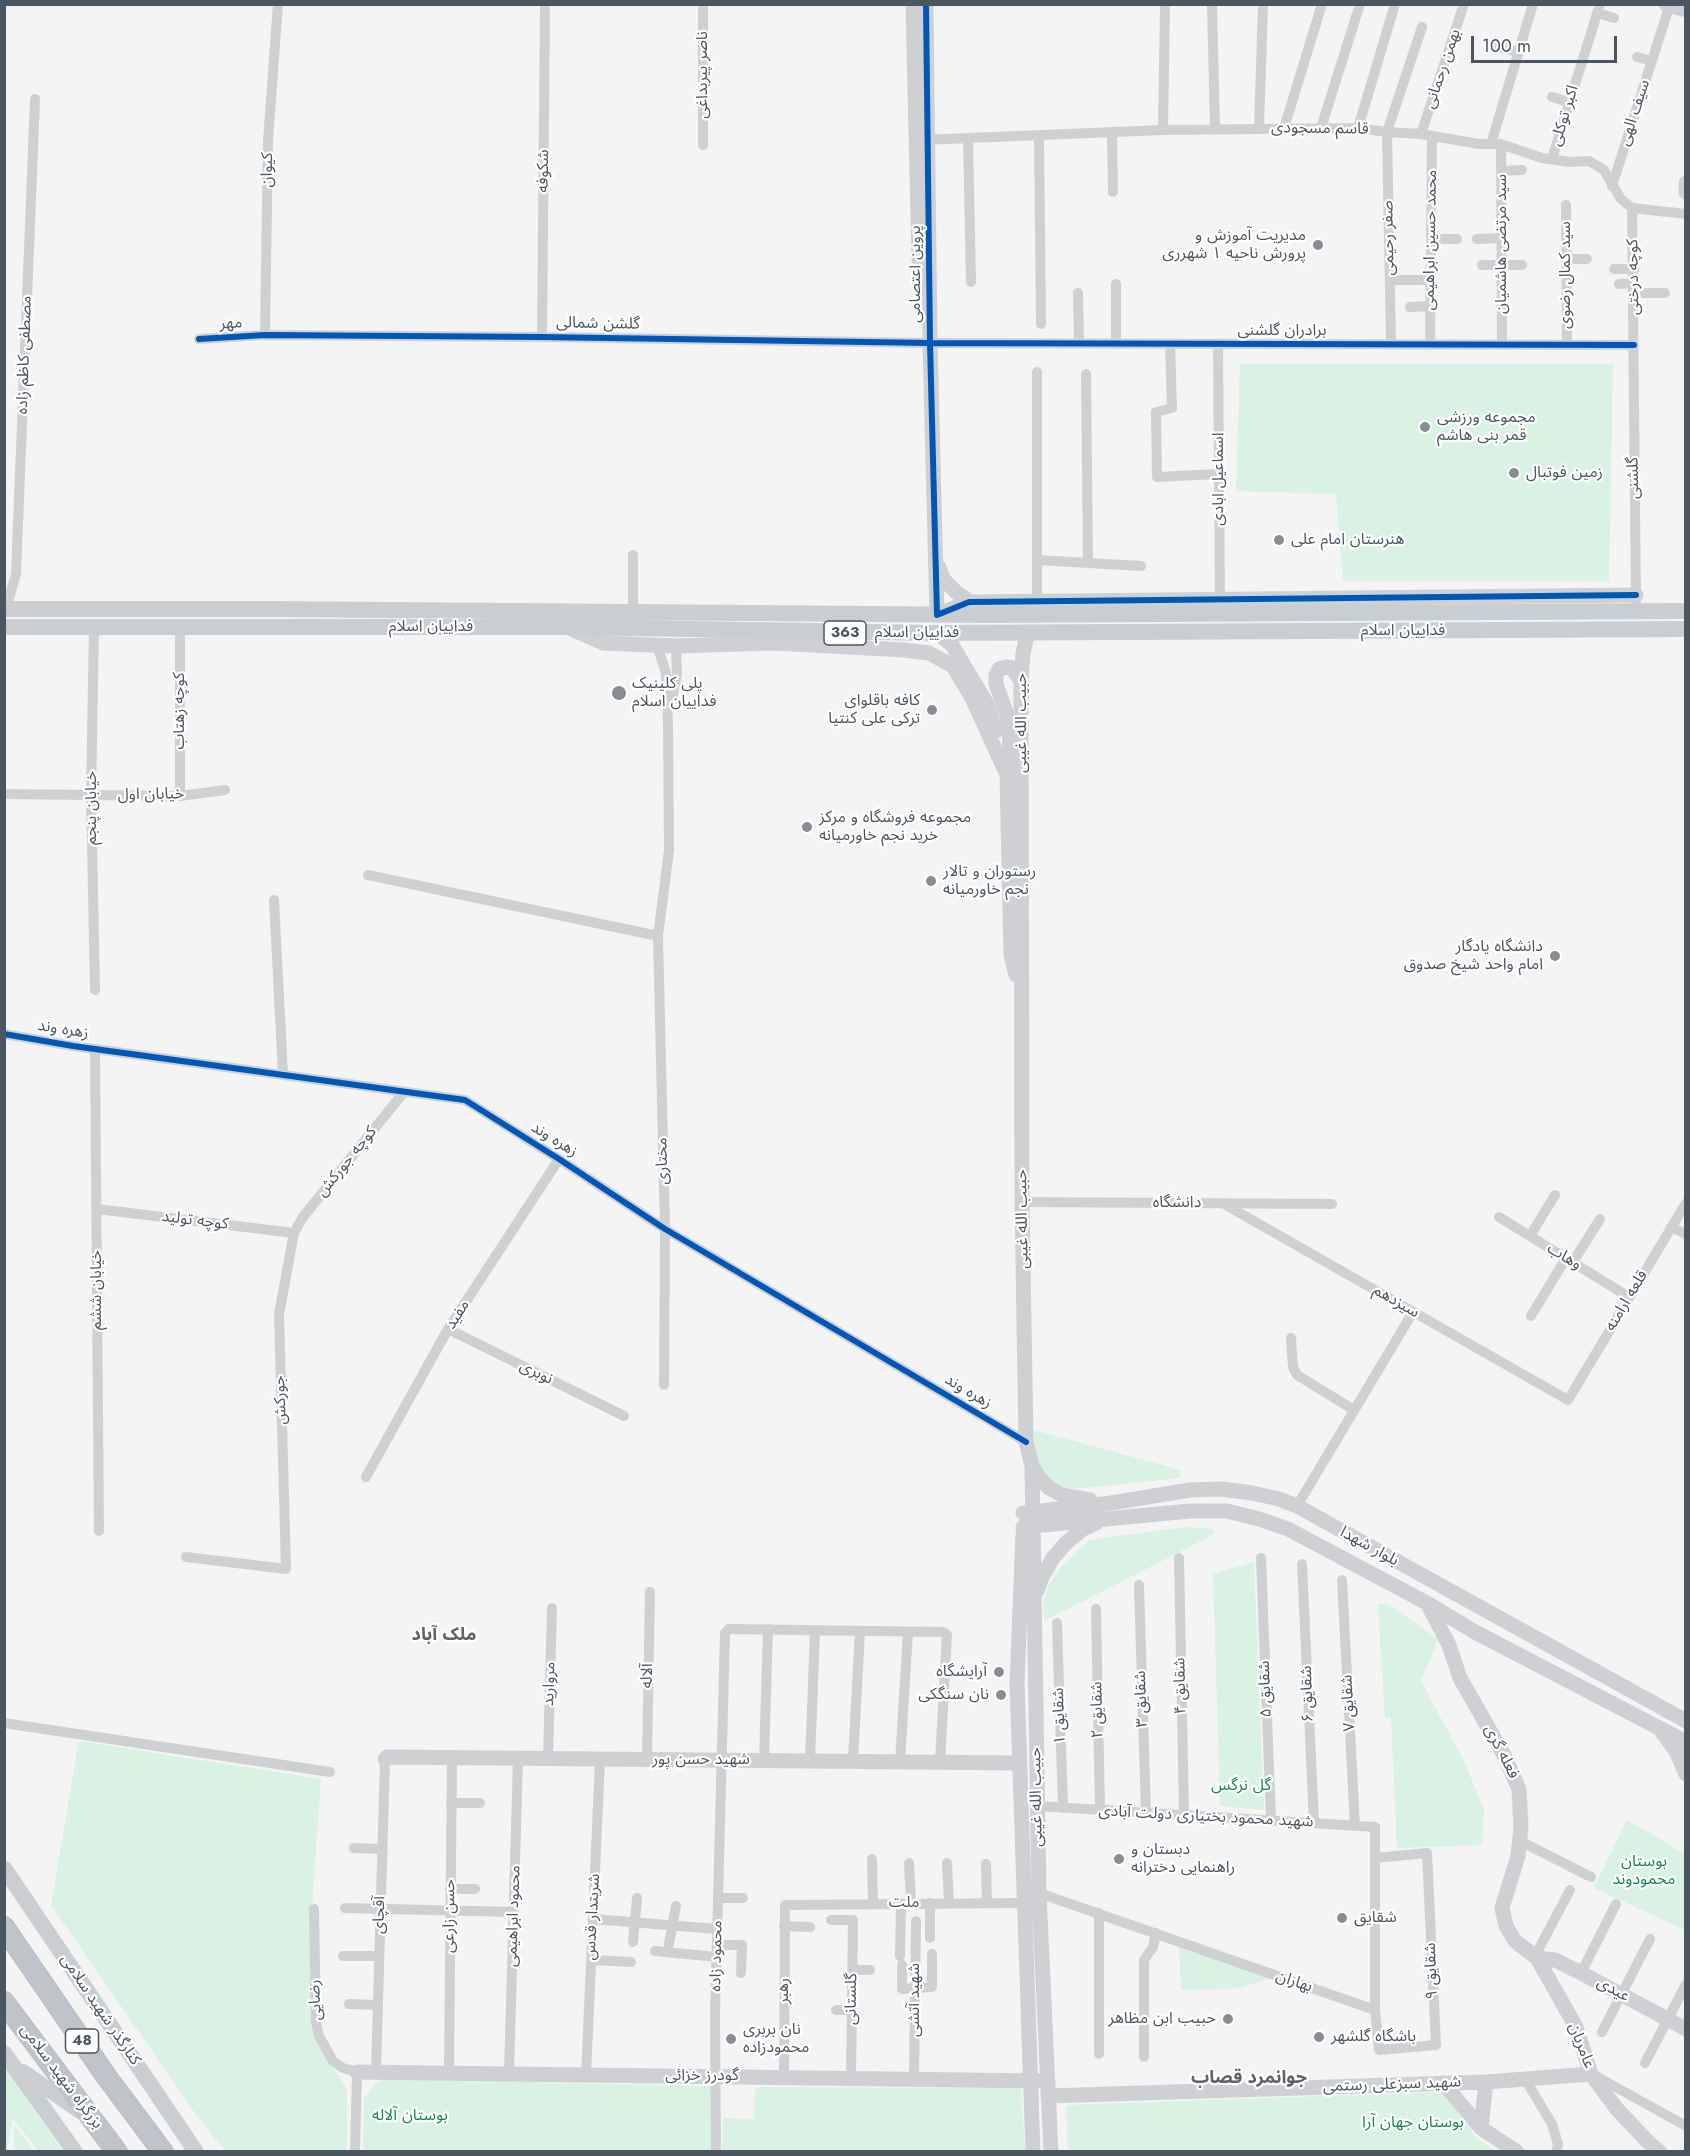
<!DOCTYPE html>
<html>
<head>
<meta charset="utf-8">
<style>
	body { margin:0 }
	#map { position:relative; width:1690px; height:2156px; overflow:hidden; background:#f4f4f4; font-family:Jost,sans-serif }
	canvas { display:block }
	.frame { position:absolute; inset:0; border:6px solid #4a5661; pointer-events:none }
	.scale { position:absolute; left:1471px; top:36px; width:146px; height:27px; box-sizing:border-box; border:3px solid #4a5661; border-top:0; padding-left:8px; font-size:18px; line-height:21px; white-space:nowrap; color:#4a5661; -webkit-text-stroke:4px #fff; paint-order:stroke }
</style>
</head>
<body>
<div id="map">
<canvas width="1690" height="2156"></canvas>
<div class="frame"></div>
<div class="scale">100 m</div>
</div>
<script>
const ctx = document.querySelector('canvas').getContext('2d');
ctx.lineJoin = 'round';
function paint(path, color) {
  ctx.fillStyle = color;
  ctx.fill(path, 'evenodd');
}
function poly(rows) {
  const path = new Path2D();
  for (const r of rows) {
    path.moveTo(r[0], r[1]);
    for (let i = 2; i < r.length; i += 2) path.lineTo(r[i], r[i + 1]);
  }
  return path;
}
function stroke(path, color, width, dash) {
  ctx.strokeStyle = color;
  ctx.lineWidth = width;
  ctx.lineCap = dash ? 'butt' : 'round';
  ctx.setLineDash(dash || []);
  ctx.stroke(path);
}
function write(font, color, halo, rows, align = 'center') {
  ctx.font = font + ' Jost,"Noto Sans Arabic",sans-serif';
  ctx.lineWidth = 4.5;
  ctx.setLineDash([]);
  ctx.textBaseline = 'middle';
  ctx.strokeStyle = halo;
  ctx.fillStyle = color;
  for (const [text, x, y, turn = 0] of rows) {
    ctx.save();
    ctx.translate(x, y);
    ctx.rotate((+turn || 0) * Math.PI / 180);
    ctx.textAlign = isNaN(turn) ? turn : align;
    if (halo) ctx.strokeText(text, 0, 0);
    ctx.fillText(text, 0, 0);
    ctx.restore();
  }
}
const green = poly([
	[1240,364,1613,364,1609,581,1343,581,1336,494,1236,491],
	[1030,1429,1181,1470,1180,1478,1074,1489,1058,1485,1046,1479,1035,1464],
	[1185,1527,1213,1529,1213,1535,1044,1621,1043,1602,1048,1587,1061,1567,1089,1540],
	[1254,1562,1264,1810,1220,1806,1213,1574],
	[1378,1604,1388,1604,1438,1639,1421,1681,1465,1763,1484,1810,1482,1845,1397,1848,1391,1718,1385,1718],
	[79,1741,321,1779,312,1907,316,2042,347,2089,347,2151,225,2151,197,2116,51,1905],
	[1627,1820,1685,1854,1685,1930,1594,1888],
	[1179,1947,1271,1978,1235,1989,1181,1990],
	[4,2067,63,2151,38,2151,13,2119,7,2151,5,2151],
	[384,2079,712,2086,711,2151,363,2152,364,2098,376,2084],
	[755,2087,1019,2088,1021,2090,1025,2151,722,2152,723,2118,754,2119],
	[1441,2092,1450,2098,1476,2138,1497,2151,1068,2151,1066,2105],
	[14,2124,25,2139,34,2151,14,2151]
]);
const street = poly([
	[703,4,703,145],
	[1212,4,1215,130],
	[1597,13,1614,18],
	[1494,46,1518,52],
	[1637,57,1652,61],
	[1552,97,1569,102],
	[1259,128,1263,4],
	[1284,128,1322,4],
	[1321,128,1360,4],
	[1358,128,1395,4],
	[1163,130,1165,4],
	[1112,132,1113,192],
	[1421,134,1464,4],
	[1039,135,1041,324],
	[968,138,971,282],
	[921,140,1163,130,1358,128,1387,132,1421,134,1479,144,1501,144,1542,158,1570,162,1589,161,1604,170,1621,199,1632,208,1686,214],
	[1491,144,1533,4],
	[1501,144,1502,345],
	[1552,159,1600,4],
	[1501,171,1522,170],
	[1612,186,1670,4],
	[1566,205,1567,345],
	[1632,208,1636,602],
	[1431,239,1457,239],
	[1477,239,1502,238],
	[1566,259,1587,259],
	[1482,265,1522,265],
	[1614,269,1634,269],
	[1390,280,1431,280],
	[1619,284,1634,283],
	[1078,293,1079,344],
	[1634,293,1665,293],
	[1410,307,1430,306],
	[265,335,268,140,278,4],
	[542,337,545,4],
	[199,339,265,335,542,337,930,343,1634,345],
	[1116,344,1116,284],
	[1170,344,1172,408,1156,412,1157,477,1219,474],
	[1218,344,1220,605],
	[1391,344,1387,132,1422,27],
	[1430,345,1432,136],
	[1037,372,1037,601],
	[1086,374,1088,563],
	[1037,560,1141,566],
	[6,609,16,574,35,99],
	[633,612,633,555],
	[94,627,91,796,95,990],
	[657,645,666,673,668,724,669,850,658,936,665,1229,664,1385],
	[672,700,677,674,676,646],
	[4,794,180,796,225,790],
	[180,796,180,627],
	[368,875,658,936],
	[274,900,283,1074],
	[4,1034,73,1046,465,1100,559,1159,665,1229,1026,1442],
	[95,1049,99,1531],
	[1022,1202,1332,1204],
	[1224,1204,1568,1400,1686,1203],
	[97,1209,294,1233],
	[1499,1217,1629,1297],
	[1671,1227,1686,1234],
	[1530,1236,1555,1195],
	[1573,1262,1600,1219],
	[1531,1316,1566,1258],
	[448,1329,624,1416],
	[1291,1338,1293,1367,1297,1375,1354,1410],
	[366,1477,448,1329,559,1159],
	[1297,1506,1413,1312],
	[186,1557,286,1569,279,1314,294,1233,303,1217,404,1092],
	[1179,1558,1184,1815],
	[1261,1558,1271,1820],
	[1302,1564,1314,1823],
	[1342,1580,1355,1826],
	[1139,1585,1146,1813],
	[1096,1609,1100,1810],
	[1057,1623,1063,1808],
	[4,1723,330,1772],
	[548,1759,552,1608],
	[647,1760,650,1592],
	[764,1760,768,1629],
	[810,1761,815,1630],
	[853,1761,860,1631],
	[900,1762,908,1632],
	[451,1803,480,1803],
	[1038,1806,1375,1827,1375,2010,1039,1893],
	[1520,1841,1591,1877],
	[354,1848,382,1849],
	[1375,1858,1427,1853,1436,2045,1379,2050,1375,2010],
	[872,1859,873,1904],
	[909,1863,911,1903],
	[947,1863,949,1903],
	[986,1864,987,1903],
	[450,1889,475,1889],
	[718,1898,743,1898],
	[345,1908,514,1912],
	[314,1909,316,2022,319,2036,333,2061,343,2068,357,2072,355,2152],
	[1099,1913,1099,2054],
	[593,1919,717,1929],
	[831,1920,853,1920,851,2078],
	[784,1926,810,1927],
	[930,1938,930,1903],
	[633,1942,637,1898],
	[669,1944,676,1906],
	[717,1945,742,1945,741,1973],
	[655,1951,717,1957],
	[343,1956,379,1956],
	[900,1956,901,1903],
	[1535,1956,1570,1890],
	[591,1960,631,1962],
	[902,1965,902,1989,932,1987,932,1954],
	[852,1970,870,1970],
	[1581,1973,1616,1904],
	[349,2004,378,2005],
	[836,2010,852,2010],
	[1602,2032,1650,1939],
	[1144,2057,1144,1960,1153,1947,1156,1933],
	[1645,2063,1686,1984],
	[376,2072,385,1759],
	[449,2073,452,1759],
	[509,2073,518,1759],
	[1594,2075,1686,2126],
	[586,2076,600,1759],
	[784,2077,785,1905,1023,1903],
	[914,2079,916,1921],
	[1525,2079,1552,2124,1558,2144,1556,2152],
	[716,2152,715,2013,725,1633,729,1629,944,1632,947,1635,940,1762]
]);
const secondary = poly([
	[913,4,919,259],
	[926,4,930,343,937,615,969,602,1636,595],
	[1666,4,1686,10],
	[1686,183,1686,192],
	[939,567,943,579,957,593,975,605],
	[569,628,603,643,676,646,774,643,904,650,929,653,953,666,972,698,1007,775],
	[1028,632,1023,653,1021,681,1022,1202,1026,1442,1032,1466,1039,1893,1051,2152],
	[937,633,952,645,987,704,996,731],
	[1004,766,1007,775,1011,955,1016,975],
	[1007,772,1010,744,1008,718,996,684,996,675,999,669,1006,667,1012,668,1021,681],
	[1032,1466,1040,1479,1049,1488,1062,1495,1090,1500],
	[1023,1513,1111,1503,1190,1490,1222,1489,1252,1493,1279,1499,1297,1506,1686,1721],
	[1023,1527,1190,1511,1227,1511,1259,1519,1288,1529,1427,1603,1475,1632,1686,1742],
	[1023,1535,1017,1684,1033,2152],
	[1037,1591,1042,1577,1053,1558,1067,1542,1083,1529,1096,1523],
	[1427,1603,1449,1645,1460,1678,1505,1757,1519,1789,1521,1827,1518,1856,1502,1908,1506,1926,1515,1941,1537,1958,1576,2027,1591,2074,1616,2108,1649,2143,1660,2152],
	[1662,1732,1676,1751,1686,1774],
	[385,1759,387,1757,1018,1763],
	[1537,1958,1555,1960,1581,1973,1686,2029],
	[357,2072,1039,2081],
	[1443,2083,1481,2128,1517,2152],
	[1048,2096,1486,2082,1591,2074],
	[1481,2128,1486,2082]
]);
const primary = poly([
	[4,609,270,609,990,615,1686,611],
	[4,627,567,627,937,633,1686,629],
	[4,1868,196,2152],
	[4,2053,75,2152],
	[23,2072,86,2115]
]);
const highway = poly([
	[4,1927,106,2076,163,2152],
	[4,2002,117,2152]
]);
const cycleway = poly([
	[926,4,930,343,937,615,969,602,1636,595],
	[199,339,265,335,542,337,930,343,1634,345],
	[4,1034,73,1046,465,1100,559,1159,665,1229,1026,1442]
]);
const markers = [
	[1318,245,6,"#868d94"],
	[1425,427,6,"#868d94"],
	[1514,473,6,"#868d94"],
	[1279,540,6,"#868d94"],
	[619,693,8,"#868d94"],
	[932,710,6,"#868d94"],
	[807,827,6,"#868d94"],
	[931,881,6,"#868d94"],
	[1555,956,6,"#868d94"],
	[999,1672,6,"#868d94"],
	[1001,1695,6,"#868d94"],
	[1119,1859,6,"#868d94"],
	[1342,1918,6,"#868d94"],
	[1228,2019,6,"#868d94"],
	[1319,2037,6,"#868d94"],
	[731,2039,6,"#868d94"]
];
const shields = [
	[845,633,42],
	[82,2041,33]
];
const shieldNames = [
	["363",845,633],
	["48",82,2041]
];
const streetNames = [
	["بهمن رحمانی",1443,69,-71],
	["ناصر پیربداغی",703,75,-90],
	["سیف الهی",1635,113,-72],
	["اکبر توکلی",1565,116,-73],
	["قاسم مسجودی",1320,129,1],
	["کیوان",268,170,-89],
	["شکوفه",544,171,-89],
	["صفر رحیمی",1389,238,-91],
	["محمد حسین ابراهیمی",1431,240,-89],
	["سید مرتضی هاشمیان",1502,244,-90],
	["پروین اعتصامی",916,274,-90],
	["سید کمال رضوی",1566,275,-90],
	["کوچه درختی",1634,277,-91],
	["مهر",231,324,-3],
	["گلشن شمالی",598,324,1],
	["برادران گلشنی",1282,331],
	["مصطفی کاظم زاده",25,355,-88],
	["گلشنی",1634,478,-91],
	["اسماعیل ابادی",1219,479,-90],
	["فداییان اسلام",431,627],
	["فداییان اسلام",1403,631],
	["فداییان اسلام",917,633],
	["کوچه زهتاب",180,711,-90],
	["حبیب الله غیبی",1022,723,-90],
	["خیابان اول",151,795,-1],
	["خیابان پنجم",92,808,-90],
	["زهره وند",63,1030,9],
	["زهره وند",554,1140,32],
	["مختاری",663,1161,-91],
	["کوچه جورکش",347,1162,-51],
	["دانشگاه",1177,1203],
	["حبیب الله غیبی",1023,1219,-91],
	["کوچه تولید",195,1221,7],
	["وهاب",1564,1257,31],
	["خیابان ششم",97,1290,-90],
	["قلعه ارامنه",1627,1301,-59],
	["سیزدهم",1396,1302,30],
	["مفید",458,1315,-58],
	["نوبری",536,1373,26],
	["زهره وند",968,1392,31],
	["جورکش",281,1400,-92],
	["بلوار شهدا",1369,1547,29],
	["آلاله",648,1676,-89],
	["مروارید",550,1684,-88],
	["شقایق ۴",1181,1686,-91],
	["شقایق ۵",1266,1689,-92],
	["شقایق ۶",1308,1694,-92],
	["شقایق ۳",1142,1699,-92],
	["شقایق ۷",1349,1703,-93],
	["شقایق ۲",1098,1710,-91],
	["شقایق ۱",1060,1716,-92],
	["فعله گری",1501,1752,63],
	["شهید حسن پور",701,1760],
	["حبیب الله غیبی",1037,1797,-91],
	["شهید محمود بختیاری دولت آبادی",1206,1817,3],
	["ملت",904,1903],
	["آقچای",380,1915,-88],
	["حسن زارعی",450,1916,-89],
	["محمود ابراهیمی",514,1916,-88],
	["شربتدار قدس",593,1917,-87],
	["محمود زاده",717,1956,-89],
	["شقایق ۹",1432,1971,-92],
	["بهاران",1294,1982,19],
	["عیدی",1613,1990,29],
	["رهبر",784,1991,-90],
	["گلستانی",852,1999,-89],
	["رضایی",316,2000,-93],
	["شهید آتشی",915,2000,-90],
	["کنارگذر شهید سلامی",100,2010,56],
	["عامریان",1581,2046,69],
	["گودرز خزائی",702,2076],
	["بزرگراه شهید سلامی",61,2077,53],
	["شهید سبزعلی رستمی",1392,2085,-2]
];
const poiNames = [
	["مدیریت آموزش و",1306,236,"right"],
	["پرورش ناحیه ۱ شهرری",1306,254,"right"],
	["مجموعه ورزشی",1437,418],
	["قمر بنی هاشم",1437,436],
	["زمین فوتبال",1526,473],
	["هنرستان امام علی",1291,540],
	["پلی کلینیک",632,684],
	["فداییان اسلام",632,702],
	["کافه باقلوای",920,701,"right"],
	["ترکی علی کنتیا",920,719,"right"],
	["مجموعه فروشگاه و مرکز",819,818],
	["خرید نجم خاورمیانه",819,836],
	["رستوران و تالار",943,872],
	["نجم خاورمیانه",943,890],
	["دانشگاه یادگار",1543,947,"right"],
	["امام واحد شیخ صدوق",1543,965,"right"],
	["آرایشگاه",987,1672,"right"],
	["نان سنگکی",989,1695,"right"],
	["دبستان و",1131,1850],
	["راهنمایی دخترانه",1131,1868],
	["شقایق",1354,1918],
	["حبیب ابن مظاهر",1216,2019,"right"],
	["نان بربری",743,2030],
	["محمودزاده",743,2048],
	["باشگاه گلشهر",1331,2037]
];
const parkNames = [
	["گل نرگس",1241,1786],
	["بوستان",1644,1862],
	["محمودوند",1644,1880],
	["بوستان آلاله",410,2116],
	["بوستان جهان آرا",1413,2123]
];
const neighbourhoodNames = [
	["ملک آباد",444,1636],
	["جوانمرد قصاب",1249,2079]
];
paint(green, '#d9f2e3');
stroke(highway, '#b9bec3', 22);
stroke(street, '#ced0d2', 10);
stroke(secondary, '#ced0d4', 15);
stroke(primary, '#caced1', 16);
stroke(highway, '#bec4c9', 20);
stroke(cycleway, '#0057b8', 6);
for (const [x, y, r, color] of markers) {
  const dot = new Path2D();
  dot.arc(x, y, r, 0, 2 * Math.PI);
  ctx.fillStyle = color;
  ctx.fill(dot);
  stroke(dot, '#fff', 2);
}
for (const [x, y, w] of shields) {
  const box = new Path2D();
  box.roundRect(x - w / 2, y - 12, w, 24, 4.5);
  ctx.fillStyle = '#fff';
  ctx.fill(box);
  stroke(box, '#4a5661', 1.5);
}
write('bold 15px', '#4a5661', null, shieldNames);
write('16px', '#4a5661', '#fff', streetNames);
write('16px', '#4a5661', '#fff', poiNames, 'left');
write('16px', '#17864f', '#fff', parkNames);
write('bold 18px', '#5f6368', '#fff', neighbourhoodNames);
</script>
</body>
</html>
